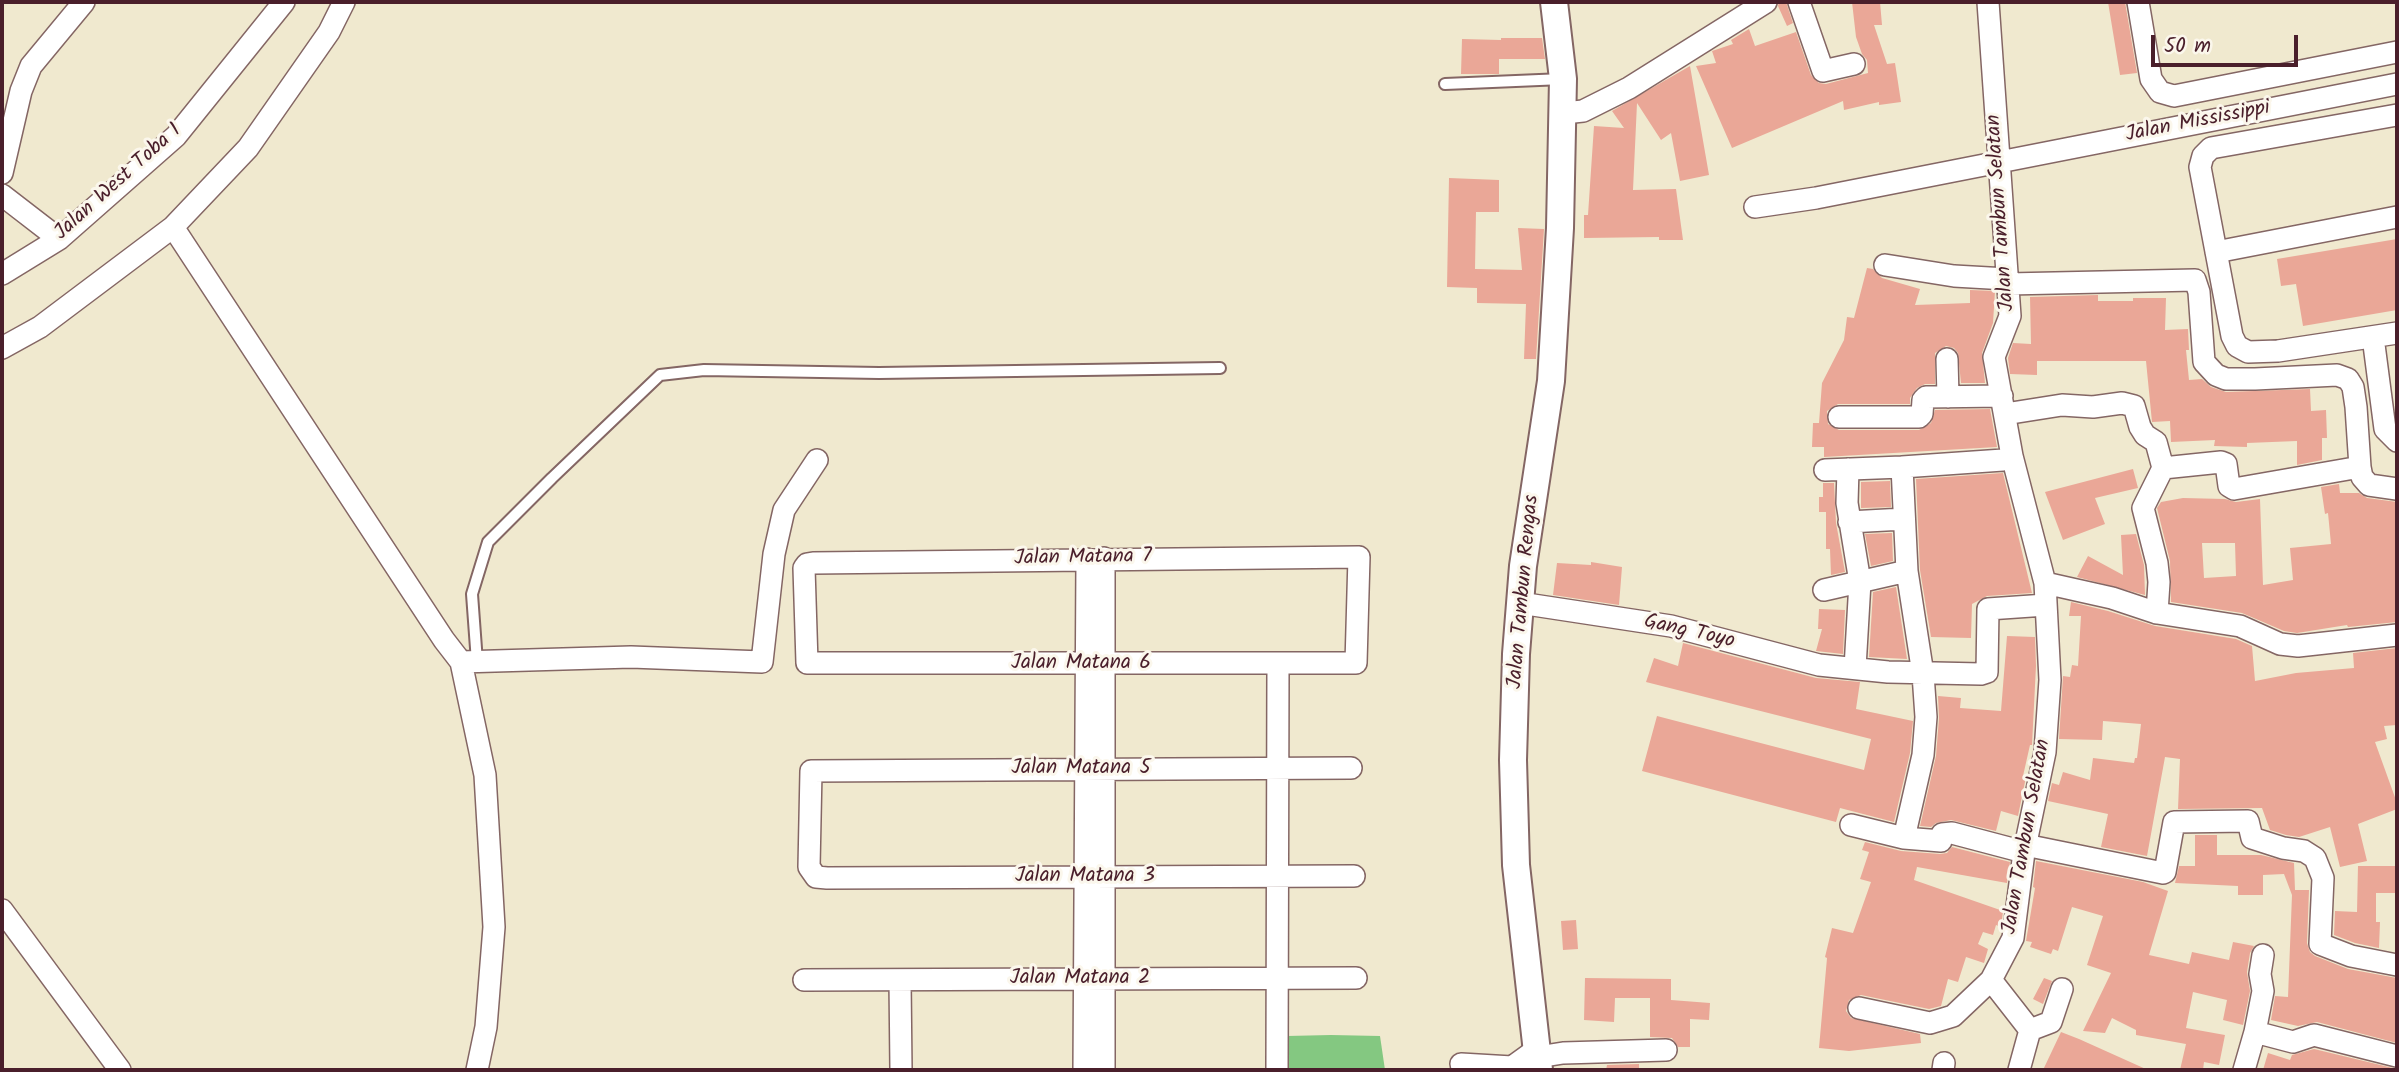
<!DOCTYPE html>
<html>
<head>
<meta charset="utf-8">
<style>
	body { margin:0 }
	#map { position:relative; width:2399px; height:1072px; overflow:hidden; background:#f0e9cf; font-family:Kalam,sans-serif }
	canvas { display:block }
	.frame { position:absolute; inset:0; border:4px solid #4a1f2b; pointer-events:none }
	.scale { position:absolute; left:2151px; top:35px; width:147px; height:32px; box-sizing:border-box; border:4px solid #4a1f2b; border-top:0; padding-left:9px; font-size:21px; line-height:24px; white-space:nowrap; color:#4a1f2b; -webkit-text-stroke:5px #fbf7ec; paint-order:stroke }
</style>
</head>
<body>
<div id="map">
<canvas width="2399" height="1072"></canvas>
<div class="frame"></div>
<div class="scale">50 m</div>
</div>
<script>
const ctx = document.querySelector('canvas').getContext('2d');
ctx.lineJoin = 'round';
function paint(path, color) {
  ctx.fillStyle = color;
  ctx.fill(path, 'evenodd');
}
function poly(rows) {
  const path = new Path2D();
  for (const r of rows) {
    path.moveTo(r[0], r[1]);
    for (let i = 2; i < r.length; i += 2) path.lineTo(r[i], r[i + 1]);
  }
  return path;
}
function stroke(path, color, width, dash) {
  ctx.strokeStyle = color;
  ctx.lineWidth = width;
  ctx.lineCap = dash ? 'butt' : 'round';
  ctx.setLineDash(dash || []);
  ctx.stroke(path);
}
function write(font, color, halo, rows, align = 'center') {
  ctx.font = font + ' Kalam,sans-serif';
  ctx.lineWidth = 6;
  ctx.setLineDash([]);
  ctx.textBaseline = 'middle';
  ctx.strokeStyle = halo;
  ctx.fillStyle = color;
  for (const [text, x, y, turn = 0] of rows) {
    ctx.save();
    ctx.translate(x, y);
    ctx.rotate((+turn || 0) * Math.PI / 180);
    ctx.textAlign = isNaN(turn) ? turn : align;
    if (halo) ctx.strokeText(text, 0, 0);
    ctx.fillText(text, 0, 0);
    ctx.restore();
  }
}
const green = poly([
	[1331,1035,1380,1036,1385,1070,1288,1070,1287,1036]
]);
const building = poly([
	[1779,2,1786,2,1793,23,1787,26,1778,6],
	[1852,2,1880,2,1882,25,1874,25,1887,64,1895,63,1901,102,1879,105,1879,102,1844,110,1843,101,1732,148,1696,66,1716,63,1712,51,1733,44,1731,40,1749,29,1755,46,1796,32,1811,75,1819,83,1826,84,1868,73,1867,60,1862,54,1856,37],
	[2108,2,2125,2,2137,73,2120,75],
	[1501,38,1542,38,1545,59,1499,59,1499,74,1461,74,1462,39,1501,40],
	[1690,66,1709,175,1680,181,1671,133,1661,140,1637,103,1633,190,1676,189,1683,240,1659,240,1659,237,1584,238,1584,215,1588,215,1594,126,1624,128,1612,111],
	[1449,178,1499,180,1499,212,1476,212,1475,269,1522,270,1518,228,1544,229,1536,359,1524,359,1526,304,1477,303,1477,288,1447,287],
	[2397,239,2397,310,2303,326,2296,284,2281,286,2277,259],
	[1867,268,1873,269,1882,278,1920,289,1915,305,1970,303,1970,290,1995,291,1993,323,1982,353,1985,383,1961,383,1958,353,1954,348,1946,346,1935,353,1935,384,1925,384,1917,388,1910,398,1910,404,1838,404,1827,411,1828,424,1839,430,1919,430,1931,423,1935,410,1990,409,1997,447,1824,457,1824,447,1812,447,1813,423,1819,423,1822,383,1844,340,1847,317,1854,318],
	[2098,295,2098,301,2133,301,2133,298,2166,298,2165,330,2188,329,2189,350,2186,350,2189,380,2202,379,2211,387,2226,392,2310,389,2311,411,2326,410,2327,438,2322,438,2322,460,2297,465,2297,441,2247,443,2247,447,2214,446,2215,440,2171,442,2170,421,2152,422,2146,361,2037,361,2037,375,2010,374,2008,358,2013,343,2031,344,2030,297],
	[2133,469,2138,488,2095,498,2105,524,2063,540,2045,492],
	[2003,473,2032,593,1987,596,1972,604,1971,638,1931,637,1920,570,1916,479],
	[1890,481,1891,507,1861,508,1861,482],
	[1823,483,1834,483,1836,523,1845,572,1831,575,1830,549,1826,549,1826,512,1819,512,1819,497,1823,497],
	[2339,484,2340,493,2359,493,2367,498,2397,502,2397,622,2348,627,2347,625,2297,633,2284,631,2242,613,2171,602,2170,561,2157,508,2161,502,2183,498,2225,499,2236,502,2260,499,2263,585,2293,580,2290,548,2331,544,2328,513,2325,514,2321,487],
	[2202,543,2235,543,2236,576,2204,578],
	[1892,533,1893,561,1871,566,1865,534],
	[2136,534,2144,565,2145,595,2077,577,2088,556,2123,575,2121,535],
	[1591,562,1622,567,1619,605,1553,595,1557,563,1591,565],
	[1896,587,1907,659,1869,657,1873,592],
	[2071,602,2108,611,2155,626,2236,639,2252,646,2255,681,2296,673,2354,668,2353,653,2397,648,2397,725,2384,726,2387,739,2375,742,2397,803,2397,809,2358,824,2367,861,2340,867,2330,827,2299,837,2286,835,2270,830,2262,808,2178,809,2180,759,2165,757,2147,856,2101,847,2108,814,2048,801,2052,783,2059,785,2063,772,2090,780,2093,758,2134,763,2135,758,2137,758,2141,724,2103,721,2102,740,2059,739,2063,676,2070,677,2072,665,2078,666,2081,616,2069,616],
	[1819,609,1845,610,1843,654,1816,651,1822,629,1818,629],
	[2007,636,2035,637,2036,666,2032,745,2030,745,2023,776,2026,777,2018,816,2001,811,1996,831,1951,820,1936,823,1931,827,1920,826,1936,756,1939,718,1938,696,1961,698,1960,708,2001,711],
	[1683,643,1816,678,1860,682,1856,709,1913,721,1910,753,1894,822,1840,808,1836,822,1642,771,1657,716,1864,770,1871,739,1646,682,1654,658,1678,666],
	[2195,835,2217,835,2217,855,2261,855,2294,863,2295,890,2309,890,2307,943,2310,952,2315,956,2348,969,2397,978,2397,1043,2317,1022,2298,1026,2271,1020,2275,996,2288,997,2292,895,2284,874,2263,875,2263,895,2238,895,2238,886,2175,883,2179,866,2195,866],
	[1865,842,1901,851,1940,854,1947,853,1952,847,2010,862,2007,883,1917,867,1914,880,2003,911,2001,927,1996,925,1993,935,1983,932,1978,944,1988,949,1984,963,1966,957,1958,982,1948,979,1941,1006,1929,1009,1861,995,1849,1000,1846,1011,1851,1018,1920,1034,1921,1043,1849,1051,1819,1048,1827,958,1825,957,1832,928,1853,933,1871,882,1860,879,1869,852,1862,850],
	[2036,861,2143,882,2168,891,2149,955,2189,964,2192,952,2229,960,2233,942,2254,946,2250,953,2247,972,2250,991,2243,1025,2223,1020,2227,1000,2193,992,2186,1028,2225,1035,2219,1065,2204,1062,2203,1070,2180,1070,2186,1044,2136,1035,2136,1030,2112,1018,2105,1033,2083,1031,2111,973,2087,965,2103,916,2072,907,2058,951,2053,949,2051,954,2030,947,2032,942,2026,941,2035,888,2033,887],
	[2358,866,2397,866,2397,893,2376,893,2376,922,2380,922,2379,948,2355,943,2334,935,2335,911,2357,912],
	[1576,920,1578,949,1563,950,1561,921],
	[1585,978,1671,979,1671,1000,1710,1003,1709,1020,1690,1019,1690,1047,1678,1047,1672,1038,1650,1037,1650,998,1615,998,1614,1022,1584,1020],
	[2044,978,2052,981,2043,1004,2033,999],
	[2061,1032,2079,1039,2148,1070,2043,1070],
	[2314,1049,2397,1069,2397,1070,2263,1070,2268,1053,2290,1060,2292,1055],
	[1639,1064,1639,1070,1606,1070,1607,1065]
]);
const service = poly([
	[1445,84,1563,79],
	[477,662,472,594,488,542,552,478,660,375,704,370,879,373,1220,368]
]);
const minor = poly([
	[1799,2,1823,71,1854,64],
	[1988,2,2010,316,1994,357,2012,456,2045,583,2050,680,2045,752,2024,852,2013,938,1991,980,2030,1030,2019,1070],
	[2138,2,2151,79,2160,92,2174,96,2397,52],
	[1564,113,1583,111,1629,88,1766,2],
	[2397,115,2211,148,2203,156,2200,167,2232,336,2237,346,2248,352,2278,351,2397,333],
	[2,173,21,91,31,66,84,2],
	[2,195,59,239],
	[1755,207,1816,198,2397,84],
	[173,227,444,640,461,662,631,657,762,662,774,554,784,510,817,460],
	[2216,252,2397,217],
	[1885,265,1954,276,2007,279],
	[2,274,59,239,176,136,284,2],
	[2008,284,2195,280,2199,292,2204,362,2216,375,2226,379,2255,379,2337,375,2348,379,2353,387,2356,407,2360,467,2234,489,2229,486,2226,464,2221,462,2163,468],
	[2373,337,2385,429,2397,441],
	[2,348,40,327,173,227,248,148,329,32,344,2],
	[1947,359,1948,397],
	[2005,414,2062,405,2093,407,2122,403,2134,406,2140,427,2145,435,2156,442,2163,468,2143,508,2157,563,2159,582,2157,613],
	[1839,417,1919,417,1922,414,1923,400,1926,397,2002,396],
	[1902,467,2003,460,2012,456],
	[2360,467,2362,477,2369,485,2397,489],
	[1848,469,1847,503,1860,582,1855,668],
	[1825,470,1902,467,1907,571,1923,674,1926,717,1923,755,1904,838,1851,825],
	[1849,522,1904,519],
	[1359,557,1356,663,807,663,804,568,807,564,813,563,1359,557],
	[1104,558,1104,1070],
	[2045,583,2112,598,2157,613,2240,626,2280,644,2298,646,2397,635],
	[1824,590,1907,571],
	[1520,603,1671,626,1819,665,1888,672,1981,674,1987,672,1988,609,2046,605],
	[461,662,485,775,494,927,486,1027,477,1070],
	[1351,768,811,771,809,867,816,877,827,878,1354,876],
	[1904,838,1941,841,1942,834,1952,833,2024,852],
	[2025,845,2163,873,2165,872,2174,822,2248,821,2252,838,2283,848,2304,851,2315,858,2323,878,2320,944,2351,956,2397,965],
	[2,910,120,1070],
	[804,980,1356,978],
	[900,980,901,1070],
	[1859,1008,1930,1023,1953,1016,1991,980],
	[2030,1030,2051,1022,2062,989],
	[2255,1032,2293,1042,2314,1035,2397,1056],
	[1538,1057,1563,1053,1666,1050],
	[1461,1064,1512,1067,1537,1049],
	[1084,1070,1087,559],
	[1277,1070,1278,664],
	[1943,1070,1944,1063],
	[2244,1070,2255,1032,2263,991,2260,974,2263,955]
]);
const tertiary = poly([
	[1539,1070,1516,865,1513,760,1516,654,1523,566,1551,381,1560,228,1563,79,1554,2]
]);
const streetNames = [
	["Jalan Mississippi",2198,123,-11],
	["Jalan West Toba 1",119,183,-42],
	["Jalan Tambun Selatan",2002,213,-94],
	["Jalan Matana 7",1083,559,-1],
	["Jalan Tambun Rengas",1525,592,-85],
	["Gang Toyo",1689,633,13],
	["Jalan Matana 6",1081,664],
	["Jalan Matana 5",1081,769],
	["Jalan Tambun Selatan",2028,837,-80],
	["Jalan Matana 3",1085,877],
	["Jalan Matana 2",1080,979]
];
paint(green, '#84c881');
paint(building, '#eaa797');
stroke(service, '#846664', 14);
stroke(minor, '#846664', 24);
stroke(tertiary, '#846664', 30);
stroke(service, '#fff', 10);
stroke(minor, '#fff', 21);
stroke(tertiary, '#fff', 26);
write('21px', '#4a1f2b', '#fbf7ec', streetNames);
</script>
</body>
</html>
